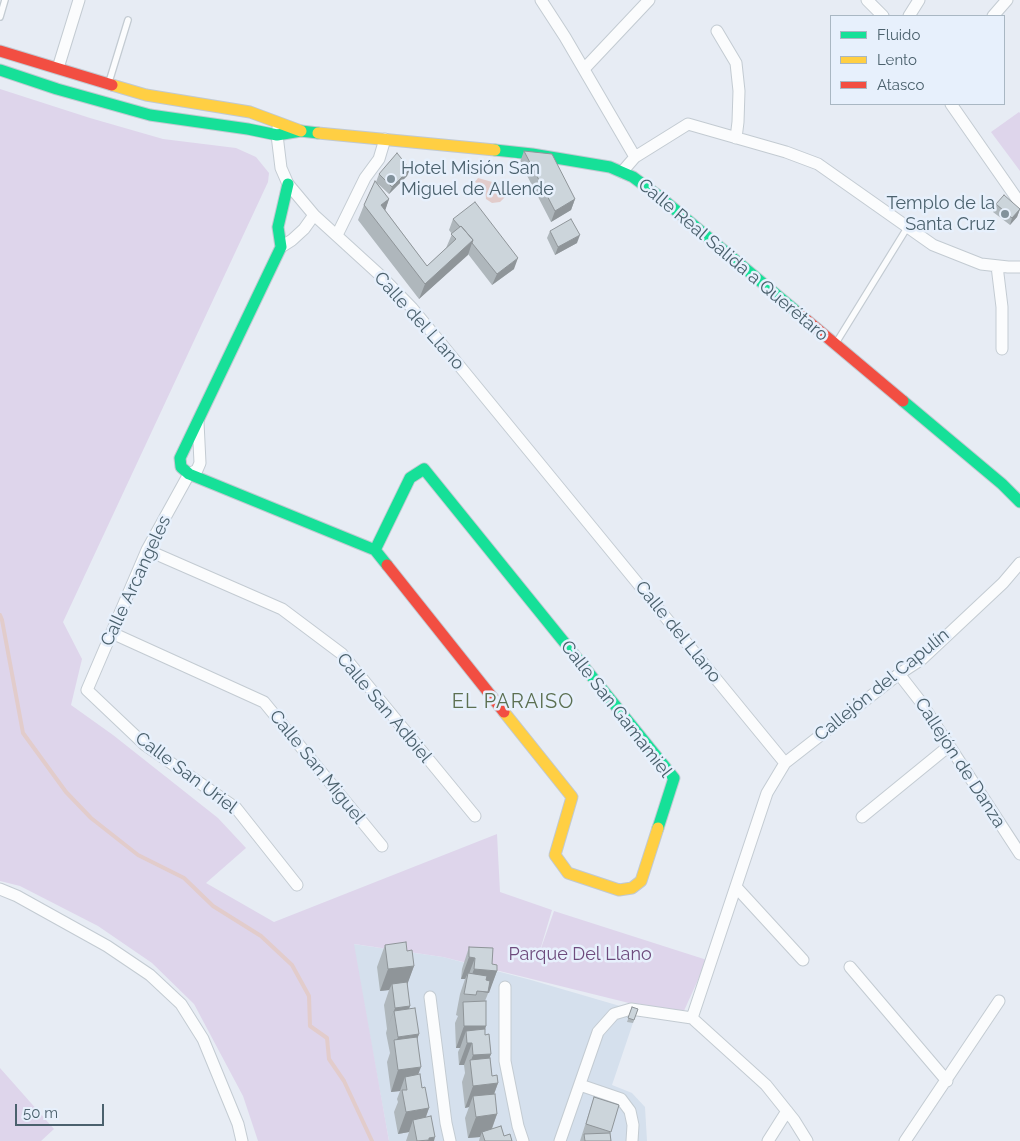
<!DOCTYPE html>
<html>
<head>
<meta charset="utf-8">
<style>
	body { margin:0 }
	#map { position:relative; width:1020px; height:1141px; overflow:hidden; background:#e7ecf4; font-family:Raleway,sans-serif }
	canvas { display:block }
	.legend { position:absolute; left:830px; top:15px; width:175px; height:90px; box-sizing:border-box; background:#e7f0fc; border:1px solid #a9b7c3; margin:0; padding:6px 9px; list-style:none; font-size:15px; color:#4b616d }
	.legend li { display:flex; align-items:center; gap:10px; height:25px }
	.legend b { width:25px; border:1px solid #a9b7c3 }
	.scale { position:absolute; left:15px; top:1104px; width:89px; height:22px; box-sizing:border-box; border:2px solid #4b616d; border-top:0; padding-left:6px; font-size:15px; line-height:18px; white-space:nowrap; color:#4b616d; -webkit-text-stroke:4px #e7f0fc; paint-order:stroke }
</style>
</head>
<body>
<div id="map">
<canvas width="1020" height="1141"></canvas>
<ul class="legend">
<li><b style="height:6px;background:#16e098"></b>Fluido</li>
<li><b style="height:6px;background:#ffcf43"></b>Lento</li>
<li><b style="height:6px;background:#f24e42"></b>Atasco</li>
</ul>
<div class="scale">50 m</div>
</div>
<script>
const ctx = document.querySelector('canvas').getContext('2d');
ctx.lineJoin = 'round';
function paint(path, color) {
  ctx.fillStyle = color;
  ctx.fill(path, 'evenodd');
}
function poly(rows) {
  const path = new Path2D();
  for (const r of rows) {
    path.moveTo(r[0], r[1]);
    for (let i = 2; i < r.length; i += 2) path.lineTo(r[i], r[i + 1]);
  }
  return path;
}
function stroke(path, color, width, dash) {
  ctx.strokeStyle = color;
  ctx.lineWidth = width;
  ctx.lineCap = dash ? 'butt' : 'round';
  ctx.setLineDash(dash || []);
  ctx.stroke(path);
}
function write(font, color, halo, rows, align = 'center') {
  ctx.font = font + ' Raleway,sans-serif';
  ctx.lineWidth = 5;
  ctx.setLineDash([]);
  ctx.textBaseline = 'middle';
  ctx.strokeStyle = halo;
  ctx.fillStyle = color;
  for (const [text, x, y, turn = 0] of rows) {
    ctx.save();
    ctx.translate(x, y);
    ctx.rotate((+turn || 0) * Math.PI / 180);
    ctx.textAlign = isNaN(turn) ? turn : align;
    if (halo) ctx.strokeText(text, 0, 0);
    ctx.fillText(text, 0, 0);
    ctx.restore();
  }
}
const residential = poly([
	[353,944,443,957,531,980,637,1011,612,1085,632,1093,645,1107,647,1141,389,1141]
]);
const green = poly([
	[0,89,90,118,163,139,236,148,256,157,269,173,268,182,63,622,82,659,71,705,113,735,218,818,246,848,206,883,274,922,497,834,500,892,552,910,538,957,554,911,707,960,683,1013,637,1005,443,957,354,944,389,1141,258,1141,243,1096,194,1004,152,963,98,926,20,886,0,881],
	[1019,112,1020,113,1020,171,991,132],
	[0,1068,54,1129,41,1141,0,1141]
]);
const water = poly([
	[478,178,503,185,506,191,505,197,500,202,492,203,486,199,485,187,475,182]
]);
const stream = poly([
	[0,615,2,620,23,733,66,792,91,818,138,855,184,878,213,906,261,936,292,965,309,996,310,1026,327,1038,329,1059,344,1081,372,1141]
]);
const lane = poly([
	[0,17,5,0],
	[109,82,128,20],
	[836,343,907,228]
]);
const street = poly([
	[541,0,565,37,635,157],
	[867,0,883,16],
	[909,16,919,0],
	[993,16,1007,0],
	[717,31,736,63,739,91,738,122,736,138],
	[58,68,79,0],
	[584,69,649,0],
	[951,104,1020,203],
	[278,128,277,135,281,168,288,184,314,215,382,277,412,308,785,763],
	[622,172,635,157,688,124,786,152,818,164,933,245,981,264,1008,267,1020,267],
	[337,235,365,178,379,159,385,139],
	[281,247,292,240,304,229,314,215],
	[997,266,1002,307,1002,349],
	[198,422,200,463,197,470,189,474,147,550,87,690,145,745,236,808,297,885],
	[147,550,282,609,342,654,475,816],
	[112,633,264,702,382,846],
	[899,674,920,701,1020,854],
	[862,817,949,746],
	[736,887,803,960],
	[0,889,17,896,107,946,150,975,181,1004,203,1039,238,1124,242,1141],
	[850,967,947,1081],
	[505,987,505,1061,518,1126,523,1141],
	[430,997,446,1123,450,1141],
	[692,1018,767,793,785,763,899,674,922,659,1003,583,1020,563],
	[692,1018,766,1085,794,1120,807,1141],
	[580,1085,621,1099,630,1111,633,1125,632,1141],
	[560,1141,598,1032,614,1014,631,1009,692,1018],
	[768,1141,787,1111],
	[905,1141,999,1001]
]);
const fast = poly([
	[0,70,57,89,150,115,248,129,277,135,301,131,318,133],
	[495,150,532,154,610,167,633,177,660,197,797,312],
	[288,184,278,227,281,247,180,458,181,467,189,474,375,550,387,565],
	[903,401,1002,484,1020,502],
	[375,550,410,478,424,469,674,778,658,828]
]);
const slow = poly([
	[112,85,146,95,250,112,301,131],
	[318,133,495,150],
	[504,712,572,797,555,855,568,873,619,890,632,888,641,881,658,828]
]);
const jam = poly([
	[0,51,112,85],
	[797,312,903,401],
	[387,565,504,712]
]);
const wall = poly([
	[524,151,575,199,571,210,551,222,520,162],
	[410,169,407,176,389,194,377,183,389,199,385,210,427,266,446,248,452,234,449,230,453,219,514,269,492,285,468,254,419,299,358,220,364,205,376,182,379,174],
	[996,204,1020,209,1017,217,1010,225,993,212],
	[550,231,577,243,555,255,547,238],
	[385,945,407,951,414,966,407,984,410,1006,409,1009,419,1034,417,1039,418,1074,422,1088,429,1108,426,1117,434,1141,406,1141,409,1132,398,1134,394,1112,398,1102,397,1099,400,1091,391,1092,387,1062,390,1053,386,1033,387,1029,384,1005,389,990,380,991,377,967],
	[469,947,493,948,492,964,497,965,497,971,485,1001,486,1001,486,1026,485,1029,485,1035,489,1034,491,1054,489,1058,490,1058,492,1076,497,1075,498,1083,494,1094,497,1114,492,1129,501,1126,504,1136,510,1134,512,1141,479,1141,480,1137,468,1138,465,1118,469,1107,465,1108,462,1082,465,1073,464,1065,459,1065,458,1052,460,1048,456,1048,455,1023,458,1016,456,1015,460,994,465,979,461,979,462,969],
	[632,1007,638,1009,633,1023,627,1022],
	[594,1097,619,1105,610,1133,611,1141,580,1141]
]);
const shadedWall = poly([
	[410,169,407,176,389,194,392,187],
	[389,199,384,214,381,205],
	[575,199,571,210,551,222,555,211],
	[1020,209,1017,217,1010,225,1012,218],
	[580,235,577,243,555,255,558,247],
	[473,240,468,255,419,299,425,284],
	[518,258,514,269,492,285,497,274],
	[469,957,475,958,467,979,468,973,465,979,461,979],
	[414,966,406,988,392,984,389,990,380,991,388,969],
	[474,969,497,971,489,993,477,991,466,991],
	[410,1006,402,1027,394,1011,387,1029,395,1008],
	[464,1026,486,1026,478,1048,472,1043,464,1065,459,1065,467,1043,466,1031,460,1048,456,1048],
	[419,1034,411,1056,395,1045,398,1037],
	[491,1054,483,1075,470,1063,473,1055],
	[421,1067,413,1089,405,1077,400,1091,391,1092,398,1070],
	[498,1083,490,1105,473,1096,469,1107,465,1108,473,1086],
	[429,1108,421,1130,413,1120,409,1132,398,1134,406,1112],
	[497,1114,489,1136,482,1132,480,1137,468,1138,476,1117],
	[435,1137,434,1141,426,1141,429,1138]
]);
const building = poly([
	[524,151,552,154,575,199,555,211,524,151],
	[397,153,410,169,392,187,379,174,397,153],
	[375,181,389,199,381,205,427,266,456,239,451,234,461,226,473,240,425,284,364,205,375,181],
	[1004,195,1020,209,1012,218,996,204,1004,195],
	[475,202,518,258,497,274,472,243,473,240,461,226,460,227,453,219,475,202],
	[571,219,580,235,558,247,550,231,571,219],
	[406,942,407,951,412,950,414,966,388,969,385,945,406,942],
	[469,947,493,948,492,964,497,965,497,971,474,969,475,958,469,957,469,947],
	[468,973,487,976,486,980,490,981,488,992,477,991,476,995,464,994,468,973],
	[407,982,410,1006,395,1008,392,984,407,982],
	[486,1001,486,1026,464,1026,463,1002,486,1001],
	[632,1007,638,1009,634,1020,628,1018,632,1007],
	[415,1008,419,1034,398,1037,394,1011,415,1008],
	[485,1029,485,1035,489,1034,491,1054,473,1055,472,1043,467,1043,466,1031,485,1029],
	[417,1037,421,1067,398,1070,394,1040,417,1037],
	[490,1058,492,1076,497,1075,498,1083,473,1086,470,1060,490,1058],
	[420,1074,422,1088,425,1087,429,1108,406,1112,402,1090,407,1090,405,1077,420,1074],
	[495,1094,497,1114,476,1117,473,1096,495,1094],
	[594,1097,619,1105,611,1132,586,1124,594,1097],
	[431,1116,435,1137,429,1138,429,1140,417,1141,413,1120,431,1116],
	[501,1126,504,1136,510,1134,512,1141,485,1141,482,1132,501,1126],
	[610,1133,611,1141,585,1141,584,1134,610,1133]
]);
const markers = [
	[391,179,5,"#82929c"],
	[1005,214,5,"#82929c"]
];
const poiNames = [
	["Hotel Misión San",401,169],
	["Miguel de Allende",401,190],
	["Templo de la",995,204,"right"],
	["Santa Cruz",995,225,"right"]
];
const streetNames = [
	["Calle Real Salida a Querétaro",733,260,40],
	["Calle del Llano",419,321,48],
	["Calle Arcangeles",136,581,-65],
	["Calle del Llano",678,632,51],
	["Callejón del Capulín",882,685,-39],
	["Calle San Adbiel",384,708,50],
	["Calle San Gamamiel",616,709,52],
	["Callejón de Danza",960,763,57],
	["Calle San Miguel",317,767,51],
	["Calle San Uriel",186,773,37]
];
const parkNames = [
	["Parque Del Llano",580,955]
];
const quarterNames = [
	["EL PARAISO",513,702]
];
paint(residential, '#d5e0ed');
paint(green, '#ded5eb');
paint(water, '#e2cccb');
stroke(stream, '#e2cccb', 4);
stroke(lane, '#c3cbd2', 8);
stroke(street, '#c3cbd2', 13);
stroke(fast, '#c1c9d1', 13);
stroke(slow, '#c1c9d1', 13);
stroke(jam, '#c1c9d1', 13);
stroke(lane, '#fbfcfd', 5.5);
stroke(street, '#fbfcfd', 11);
stroke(fast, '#16e098', 11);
stroke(slow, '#ffcf43', 11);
stroke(jam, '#f24e42', 11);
paint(wall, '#afb7bc');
paint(shadedWall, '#8f9599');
paint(building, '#ccd5db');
stroke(building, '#8f9599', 1);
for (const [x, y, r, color] of markers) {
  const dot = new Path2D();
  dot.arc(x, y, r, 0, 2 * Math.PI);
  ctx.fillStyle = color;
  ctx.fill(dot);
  stroke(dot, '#e7f0fc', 2);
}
write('18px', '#4b616d', '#e7f0fc', poiNames, 'left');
write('18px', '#4b616d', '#e7f0fc', streetNames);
write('18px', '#6e4b7d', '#e7f0fc', parkNames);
ctx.letterSpacing = '1px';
write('20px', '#5c7052', '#e7f0fc', quarterNames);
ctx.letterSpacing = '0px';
</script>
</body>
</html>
